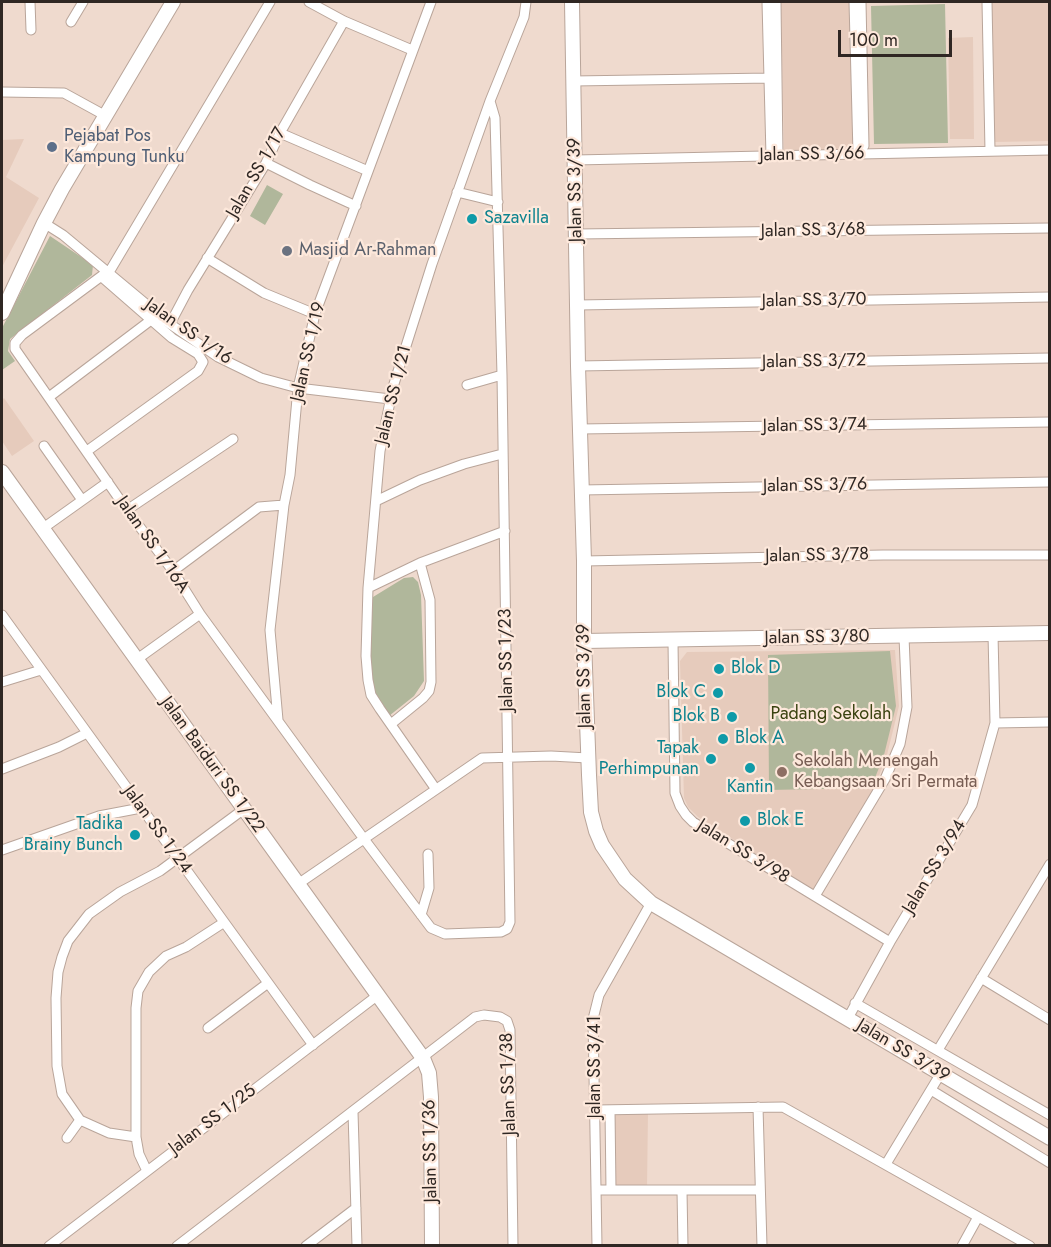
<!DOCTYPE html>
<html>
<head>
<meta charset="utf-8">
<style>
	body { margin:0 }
	#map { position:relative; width:1051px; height:1247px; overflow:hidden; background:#efdace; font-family:Jost,sans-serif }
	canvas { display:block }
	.frame { position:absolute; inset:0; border:3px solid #2f2723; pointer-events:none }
	.scale { position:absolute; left:838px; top:30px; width:114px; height:27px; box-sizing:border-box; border:3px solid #2f2723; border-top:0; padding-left:8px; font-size:18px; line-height:21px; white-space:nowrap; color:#2f2723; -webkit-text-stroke:4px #fde8db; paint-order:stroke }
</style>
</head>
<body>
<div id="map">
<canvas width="1051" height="1247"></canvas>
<div class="frame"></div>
<div class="scale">100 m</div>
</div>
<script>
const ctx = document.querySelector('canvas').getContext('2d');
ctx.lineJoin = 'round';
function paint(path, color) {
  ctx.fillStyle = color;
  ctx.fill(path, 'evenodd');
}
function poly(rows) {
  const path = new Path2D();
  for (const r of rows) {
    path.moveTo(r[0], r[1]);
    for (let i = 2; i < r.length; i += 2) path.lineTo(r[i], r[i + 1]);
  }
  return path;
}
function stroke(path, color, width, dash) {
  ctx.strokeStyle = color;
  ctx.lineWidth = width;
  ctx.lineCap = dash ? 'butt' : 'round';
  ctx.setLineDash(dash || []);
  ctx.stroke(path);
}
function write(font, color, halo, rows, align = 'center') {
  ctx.font = font + ' Jost,sans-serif';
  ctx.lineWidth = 4.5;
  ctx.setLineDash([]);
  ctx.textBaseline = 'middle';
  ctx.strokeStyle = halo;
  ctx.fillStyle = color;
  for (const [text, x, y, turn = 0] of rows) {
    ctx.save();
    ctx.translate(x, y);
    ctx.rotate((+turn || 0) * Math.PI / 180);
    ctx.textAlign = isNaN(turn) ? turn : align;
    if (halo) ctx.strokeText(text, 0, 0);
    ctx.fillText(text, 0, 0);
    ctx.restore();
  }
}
const built = poly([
	[781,2,852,2,855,149,784,150],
	[990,2,1049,2,1049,141,993,142],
	[973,37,974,139,950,139,948,38],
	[24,139,6,177,39,198,2,267,2,140],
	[4,398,34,441,12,456,2,441,2,400],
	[895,650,899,706,887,755,874,789,814,891,698,817,688,807,684,798,680,661,687,652],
	[613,1112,648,1112,647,1188,613,1187]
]);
const green = poly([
	[945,4,948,143,874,144,871,6],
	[267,185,283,194,265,225,250,216],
	[50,236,93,265,92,275,10,339,8,351,15,361,2,370,2,328],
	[413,577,418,582,421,595,424,681,414,696,389,716,375,696,369,658,373,597,404,578],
	[890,651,896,706,884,755,871,788,769,790,768,655]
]);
const street = poly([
	[30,2,31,30],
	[270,2,111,269,22,335,15,343,15,349,127,510,173,571,200,614,364,839,431,928,445,934,501,932,507,929,510,922,502,375,495,118,490,101],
	[309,2,344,21,412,50],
	[767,2,771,156],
	[776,2,778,156],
	[854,2,858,154],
	[861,2,864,146],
	[987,2,990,151],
	[71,22,83,2],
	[573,81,770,78],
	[2,92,64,93,106,116],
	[280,133,368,171],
	[575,160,1050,150],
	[266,163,310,185,356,206],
	[457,192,498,202],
	[44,223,63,235,170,324,218,357,261,378,298,388,390,399],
	[577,234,1050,228],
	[207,258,264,293,315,314],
	[578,305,1050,297],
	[170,324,188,290,266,163,280,133,344,21],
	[578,366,1050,358],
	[467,385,502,375],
	[49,397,151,320],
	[580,429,1050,422],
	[44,446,82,500],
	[87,451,198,371,203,362,198,354,172,338,102,277],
	[581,490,1050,482],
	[376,501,420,480,464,464,502,454],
	[127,510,233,439],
	[42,529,108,482],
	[584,561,883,555,1050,555],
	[173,571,259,507,284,505],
	[368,588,420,563,505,531],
	[2,615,313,1045],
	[673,641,675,793,680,806,686,815,693,822,890,942],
	[136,660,200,614],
	[2,682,41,670],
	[278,720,270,630,284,505,290,475,298,388,315,314,431,2],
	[995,723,1050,722],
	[391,724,423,698,429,691,431,682,430,600,420,563],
	[2,769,59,747,87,733],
	[435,788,380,709,371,695,368,680,366,656,368,588,380,451,393,387,432,264,490,101,524,17,526,2],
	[2,850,99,816,141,808],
	[298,884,482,758,551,756,588,758],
	[815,896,885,779,900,744,907,707,904,637],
	[421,915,429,888,428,854],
	[981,978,1050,1020],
	[855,1003,1050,1115],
	[848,1018,890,942,972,805,995,723,993,634],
	[208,1028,268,983],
	[938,1050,1050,864],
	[931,1090,1050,1163],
	[758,1107,762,1246],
	[596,1110,783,1107,1030,1246],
	[610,1110,611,1190],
	[353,1112,357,1246],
	[136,1137,109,1133,80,1120,62,1094,57,1066,56,998,58,972,62,957,68,941,89,914,120,892,160,871,244,809],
	[67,1138,80,1120],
	[886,1164,941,1073],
	[147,1171,139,1154,136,1137,136,1008,138,991,149,972,166,956,186,947,223,923],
	[597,1190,760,1190],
	[682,1191,683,1246],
	[49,1246,378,995],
	[177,1246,475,1017,484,1015,500,1017,507,1021,510,1030,513,1246],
	[306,1246,356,1208],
	[597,1246,593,1019,599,995,651,903],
	[962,1246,978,1217]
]);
const secondary = poly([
	[572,2,578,366,584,561,584,641,589,775,591,812,596,831,602,845,625,879,651,903,1050,1138],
	[2,313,44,223,62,189,173,2],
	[2,472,423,1058,429,1073,431,1097,432,1246],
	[584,641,1050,633]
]);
const markers = [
	[52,147,6,"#5c6f8a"],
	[472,219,6,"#0f9aa8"],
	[287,251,6,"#6b7280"],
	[719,669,6,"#0f9aa8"],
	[718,693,6,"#0f9aa8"],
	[732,717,6,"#0f9aa8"],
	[723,739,6,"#0f9aa8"],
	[711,759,6,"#0f9aa8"],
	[750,768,6,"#0f9aa8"],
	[782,772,6,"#8d6e63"],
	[745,821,6,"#0f9aa8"],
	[135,835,6,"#0f9aa8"]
];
const serviceNames = [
	["Pejabat Pos",64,137],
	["Kampung Tunku",64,158]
];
const streetNames = [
	["Jalan SS 3/66",812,155,-1],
	["Jalan SS 1/17",257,173,-60],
	["Jalan SS 3/39",576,190,-91],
	["Jalan SS 3/68",813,231,-1],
	["Jalan SS 3/70",814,301,-1],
	["Jalan SS 1/16",188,332,35],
	["Jalan SS 1/19",309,352,-77],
	["Jalan SS 3/72",814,362,-1],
	["Jalan SS 1/21",394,395,-76],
	["Jalan SS 3/74",815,426,-1],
	["Jalan SS 3/76",815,486,-1],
	["Jalan SS 1/16A",152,545,55],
	["Jalan SS 3/78",817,556,-1],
	["Jalan SS 3/80",817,638,-1],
	["Jalan SS 1/23",507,660,-91],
	["Jalan SS 3/39",585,676,-91],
	["Jalan Baiduri SS 1/22",212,765,54],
	["Jalan SS 1/24",157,830,54],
	["Jalan SS 3/98",743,852,32],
	["Jalan SS 3/94",935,867,-59],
	["Jalan SS 3/39",903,1051,31],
	["Jalan SS 3/41",596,1067,-90],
	["Jalan SS 1/38",509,1084,-92],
	["Jalan SS 1/25",213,1120,-37],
	["Jalan SS 1/36",431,1151,-91]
];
const cultureNames = [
	["Sazavilla",484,219],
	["Blok D",731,669],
	["Blok C",706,693,"right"],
	["Blok B",720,717,"right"],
	["Blok A",735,739],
	["Tapak",699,749,"right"],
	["Perhimpunan",699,770,"right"],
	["Kantin",750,788,"center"],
	["Blok E",757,821],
	["Tadika",123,825,"right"],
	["Brainy Bunch",123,846,"right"]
];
const worshipNames = [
	["Masjid Ar-Rahman",299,251]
];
const parkNames = [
	["Padang Sekolah",831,715]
];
const educationNames = [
	["Sekolah Menengah",794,762],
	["Kebangsaan Sri Permata",794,783]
];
paint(built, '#e6cbbc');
paint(green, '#b0b79b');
stroke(street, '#b9a59a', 11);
stroke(secondary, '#b9a59a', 16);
stroke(street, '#fff', 9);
stroke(secondary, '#fff', 14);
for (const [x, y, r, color] of markers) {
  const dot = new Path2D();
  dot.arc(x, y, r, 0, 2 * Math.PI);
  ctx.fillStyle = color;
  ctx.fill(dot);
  stroke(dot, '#fde8db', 2);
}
write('18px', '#4e5e75', '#fde8db', serviceNames, 'left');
write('18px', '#2f2723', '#fde8db', streetNames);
write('18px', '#0d838f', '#fde8db', cultureNames, 'left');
write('18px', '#5b616d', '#fde8db', worshipNames, 'left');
write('18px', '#3a4210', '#fde8db', parkNames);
write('18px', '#785e54', '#fde8db', educationNames, 'left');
</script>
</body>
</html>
